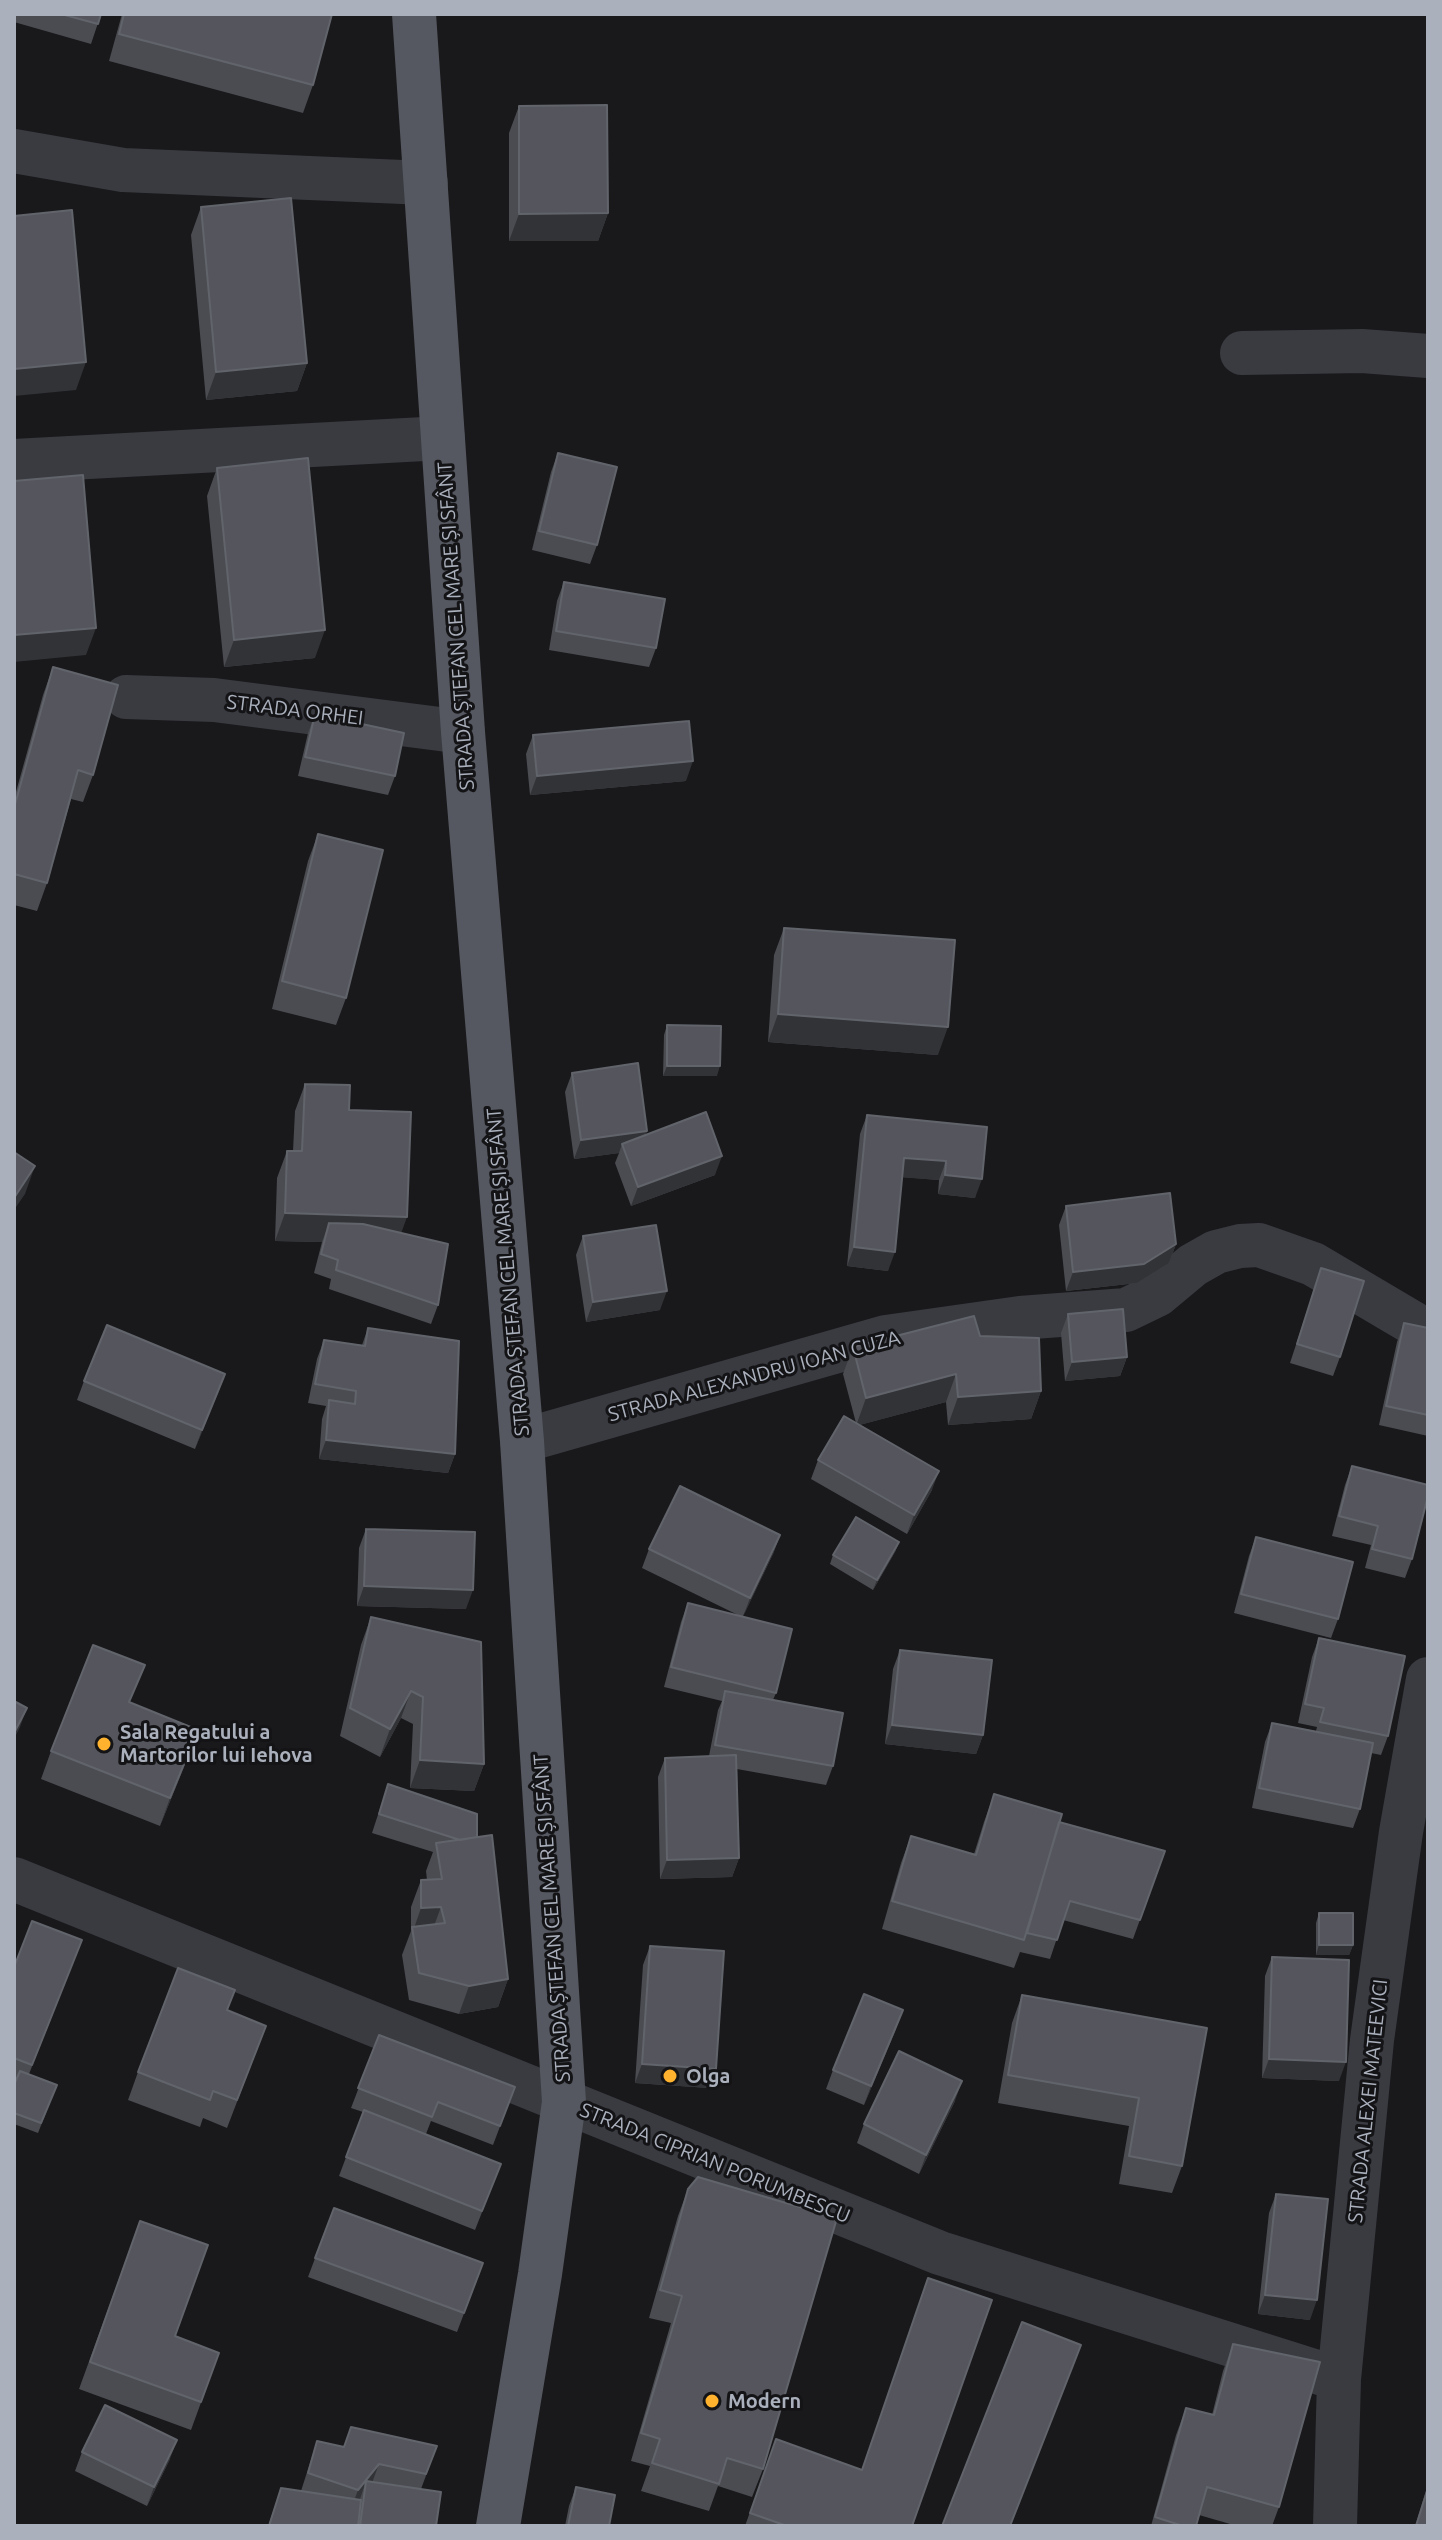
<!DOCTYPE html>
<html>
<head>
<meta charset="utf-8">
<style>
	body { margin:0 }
	#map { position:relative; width:1442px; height:2540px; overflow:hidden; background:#19191b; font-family:Ubuntu,sans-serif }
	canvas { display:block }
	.frame { position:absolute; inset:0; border:16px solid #aab0bc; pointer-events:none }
</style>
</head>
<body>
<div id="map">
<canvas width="1442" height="2540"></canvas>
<div class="frame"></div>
</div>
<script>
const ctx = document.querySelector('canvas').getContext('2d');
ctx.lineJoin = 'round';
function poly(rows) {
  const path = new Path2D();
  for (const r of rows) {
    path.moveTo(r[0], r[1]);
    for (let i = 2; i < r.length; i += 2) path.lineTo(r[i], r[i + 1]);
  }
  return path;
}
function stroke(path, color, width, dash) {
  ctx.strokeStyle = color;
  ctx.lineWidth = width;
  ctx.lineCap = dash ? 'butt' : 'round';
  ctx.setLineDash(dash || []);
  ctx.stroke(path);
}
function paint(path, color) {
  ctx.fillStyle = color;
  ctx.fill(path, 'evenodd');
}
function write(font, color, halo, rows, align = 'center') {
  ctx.font = font + ' Ubuntu,sans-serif';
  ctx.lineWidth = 6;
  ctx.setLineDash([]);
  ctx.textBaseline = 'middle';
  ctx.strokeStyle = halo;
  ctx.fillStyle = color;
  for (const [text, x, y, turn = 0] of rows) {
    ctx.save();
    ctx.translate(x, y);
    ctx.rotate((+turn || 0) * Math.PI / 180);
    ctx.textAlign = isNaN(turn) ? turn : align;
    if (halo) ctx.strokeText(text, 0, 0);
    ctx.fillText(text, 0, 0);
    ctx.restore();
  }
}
const minor = poly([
	[14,151,123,170,426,183],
	[1242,353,1362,351,1428,356],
	[14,461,443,438],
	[126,697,214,700,463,732],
	[522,1441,886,1337,1020,1318,1126,1310,1157,1295,1193,1265,1216,1252,1240,1246,1259,1245,1313,1264,1428,1332],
	[14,1879,940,2253,1339,2379],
	[1335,2526,1339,2379,1372,2040,1401,1832,1428,1679]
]);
const major = poly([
	[414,14,463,732,522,1441,564,2102,540,2274,498,2526]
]);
const wall = poly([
	[14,14,101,14,91,44,14,22],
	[122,14,332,14,313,85,303,113,109,61],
	[519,106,608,213,598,241,509,241,509,133],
	[201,207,307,363,297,391,206,400,191,235],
	[558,453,597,545,590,564,532,550,551,472],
	[217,468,315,658,224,667,207,496],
	[564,582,656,648,649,667,549,650,557,601],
	[53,667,93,775,83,802,71,799,47,883,37,911,14,905,14,799,43,695],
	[315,714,395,776,388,795,298,776,308,733],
	[533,735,686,781,530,795,526,754],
	[318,834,346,998,336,1025,272,1009,308,861],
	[784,928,938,1055,768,1042,774,955],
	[667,1025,717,1076,663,1076,664,1035],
	[572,1073,647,1131,645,1135,715,1175,631,1206,615,1163,619,1153,574,1159,565,1092],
	[305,1084,349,1110,401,1233,438,1305,431,1324,329,1289,331,1279,314,1273,322,1242,275,1241,277,1178,287,1151,293,1151,295,1111],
	[867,1115,987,1127,975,1198,938,1194,939,1180,902,1177,888,1271,847,1266,860,1134],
	[1066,1206,1176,1244,1169,1263,1137,1283,1066,1291,1059,1225],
	[583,1236,660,1310,586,1322,576,1255],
	[1321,1268,1340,1357,1333,1376,1290,1363],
	[1068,1314,1127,1357,1120,1376,1065,1381,1061,1333],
	[1404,1323,1428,1328,1428,1436,1379,1425,1397,1342],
	[368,1328,455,1454,448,1473,319,1459,322,1419,326,1406,308,1403,317,1359,324,1340,362,1345],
	[980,1336,1041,1391,1031,1419,948,1425,946,1402,859,1425,932,1490,907,1534,811,1479,818,1460,856,1423,843,1374,853,1347],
	[225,1374,195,1449,77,1400,84,1381],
	[1352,1466,1412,1559,1405,1578,1365,1568,1371,1545,1332,1536,1345,1485],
	[366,1529,466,1609,357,1606,359,1548],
	[780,1535,773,1554,743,1616,776,1693,773,1700,833,1766,826,1785,737,1769,739,1858,732,1877,660,1879,658,1777,665,1758,709,1756,718,1710,722,1701,664,1687,681,1622,688,1603,740,1616,642,1568,649,1549],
	[1256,1537,1338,1619,1331,1638,1234,1613,1249,1556],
	[899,1542,895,1552,873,1590,830,1564,833,1555],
	[371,1617,484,1764,474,1791,410,1788,413,1724,401,1718,380,1757,340,1736,361,1645],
	[1319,1638,1388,1736,1381,1755,1371,1753,1360,1809,1353,1828,1252,1808,1265,1742,1272,1723,1316,1731,1317,1727,1298,1723,1312,1657],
	[900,1650,983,1735,976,1754,885,1744,893,1669],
	[51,1751,188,1757,160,1826,41,1779],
	[388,1784,477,1837,508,1979,498,2007,459,2014,409,2000,402,1955,411,1931,411,1907,421,1880,427,1880,426,1871,433,1852,372,1833],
	[994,1794,1059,1822,1165,1851,1133,1939,1063,1920,1050,1959,1020,1952,1014,1968,882,1929,901,1863,911,1836,974,1854,984,1822],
	[1319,1913,1353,1945,1349,1955,1316,1955,1316,1923],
	[82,1940,29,2074,57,2085,38,2133,14,2124,14,2085,16,2081,14,2080,14,1967],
	[650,1946,716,2069,709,2088,635,2083,643,1965],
	[1272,1957,1339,2081,1262,2078,1265,1976],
	[1022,1995,1207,2028,1182,2166,1172,2193,1119,2184,1129,2126,998,2103,1012,2023],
	[227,2011,266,2026,227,2128,203,2118,200,2127,128,2100,138,2072],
	[896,2029,864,2105,826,2089,833,2070],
	[379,2035,515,2087,493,2145,431,2121,426,2134,501,2164,475,2230,339,2176,363,2112,351,2108],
	[955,2101,919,2174,857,2143,864,2124],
	[688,2189,763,2469,752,2497,718,2486,709,2511,641,2491,650,2466,631,2461,671,2323,649,2318,678,2216],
	[1276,2194,1310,2320,1258,2314,1269,2213],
	[334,2208,483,2263,457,2332,308,2277],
	[140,2221,175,2336,219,2353,191,2430,79,2389],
	[1233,2344,1279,2507,1272,2526,1237,2526,1199,2515,1196,2526,1151,2526,1176,2435,1186,2408,1212,2415,1223,2371],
	[776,2439,862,2470,912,2526,745,2526],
	[317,2441,344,2447,437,2446,421,2489,436,2526,268,2526,281,2488,301,2491],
	[82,2452,170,2459,147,2506,75,2471],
	[1428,2484,1428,2526,1415,2526],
	[576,2487,609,2526,565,2526,569,2506]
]);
const shadedWall = poly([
	[608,213,598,241,509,241,519,214],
	[86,362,76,390,14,396,14,369],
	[307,363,297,391,206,400,216,372],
	[96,628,86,655,14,662,14,635],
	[325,630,315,658,224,667,234,640],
	[693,761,686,781,530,795,537,776],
	[778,1014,948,1027,938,1055,768,1042],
	[667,1066,720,1066,717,1076,663,1076],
	[647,1131,640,1150,622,1144,619,1153,574,1159,581,1140],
	[722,1156,715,1175,631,1206,638,1187],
	[904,1158,946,1161,939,1180,897,1177],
	[35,1166,25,1194,14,1210,14,1198],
	[945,1175,982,1179,975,1198,938,1194],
	[285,1213,407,1217,397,1245,329,1223,322,1242,275,1241],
	[1176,1244,1169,1263,1137,1283,1066,1291,1073,1272],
	[854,1247,895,1252,888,1271,847,1266],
	[667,1291,660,1310,586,1322,593,1302],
	[1127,1357,1120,1376,1065,1381,1072,1362],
	[225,1374,218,1393,195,1449,202,1430],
	[956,1374,946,1402,856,1426,866,1398],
	[1041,1391,1031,1419,948,1425,958,1397],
	[326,1440,455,1454,448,1473,319,1459],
	[939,1471,932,1490,907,1534,914,1515],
	[780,1535,773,1554,743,1617,750,1598],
	[899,1542,895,1552,873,1590,877,1580],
	[364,1586,473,1590,466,1609,357,1606],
	[411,1691,401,1718,380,1757,390,1729],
	[27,1708,20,1727,14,1739,14,1733],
	[892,1725,983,1735,976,1754,885,1744],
	[198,1730,188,1757,160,1826,170,1798],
	[420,1760,484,1764,474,1791,410,1788],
	[739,1858,732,1877,660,1879,667,1860],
	[441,1907,431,1934,413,1931,421,1908],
	[1319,1945,1353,1945,1349,1955,1316,1955],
	[508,1979,498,2007,459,2014,469,1986],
	[903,2010,896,2029,864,2105,871,2086],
	[1269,2059,1346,2062,1339,2081,1262,2078],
	[642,2064,716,2069,709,2088,635,2083],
	[962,2081,955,2101,919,2174,926,2155],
	[1265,2295,1317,2300,1310,2320,1258,2314],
	[177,2440,170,2459,147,2506,154,2487],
	[379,2464,372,2483,366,2481,360,2499,351,2509,358,2490]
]);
const building = poly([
	[61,14,101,14,98,24,61,14],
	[124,14,332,14,313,85,119,34,124,14],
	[607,105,608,213,519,214,519,106,607,105],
	[291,198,307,363,216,372,201,207,291,198],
	[72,210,86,362,14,369,14,216,72,210],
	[558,453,617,467,597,545,539,531,558,453],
	[308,458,325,630,234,640,217,468,308,458],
	[83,475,96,628,14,635,14,481,83,475],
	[564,582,665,599,656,648,556,631,564,582],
	[53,667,118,685,93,775,78,770,47,883,14,874,14,808,53,667],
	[315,714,404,733,395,776,305,757,315,714],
	[689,721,693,761,537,776,533,735,689,721],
	[318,834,383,850,346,998,282,981,318,834],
	[784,928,955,940,948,1027,778,1014,784,928],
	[667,1025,721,1026,720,1066,667,1066,667,1025],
	[638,1063,647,1131,581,1140,572,1073,638,1063],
	[305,1084,350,1085,349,1110,411,1112,407,1217,285,1213,287,1151,302,1151,305,1084],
	[706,1112,722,1156,638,1187,622,1144,706,1112],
	[867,1115,987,1127,982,1179,945,1175,946,1161,904,1158,895,1252,854,1247,867,1115],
	[14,1152,35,1166,14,1198,14,1152],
	[1170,1193,1176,1244,1144,1264,1073,1272,1066,1206,1170,1193],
	[329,1223,363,1224,448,1244,438,1305,336,1270,338,1260,321,1254,329,1223],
	[656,1225,667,1291,593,1302,583,1236,656,1225],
	[1321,1268,1364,1281,1340,1357,1297,1344,1321,1268],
	[1123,1309,1127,1357,1072,1362,1068,1314,1123,1309],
	[974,1316,980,1336,1039,1338,1041,1391,958,1397,956,1374,866,1398,853,1347,974,1316],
	[1404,1323,1428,1328,1428,1415,1386,1406,1404,1323],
	[107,1325,225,1374,202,1430,84,1381,107,1325],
	[368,1328,459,1341,455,1454,326,1440,329,1400,355,1404,356,1391,315,1384,324,1340,365,1346,368,1328],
	[844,1416,939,1471,914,1515,818,1460,844,1416],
	[1352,1466,1428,1485,1428,1496,1412,1559,1372,1549,1378,1526,1339,1516,1352,1466],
	[680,1486,780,1535,750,1598,649,1549,680,1486],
	[856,1517,899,1542,877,1580,833,1555,856,1517],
	[366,1529,475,1532,473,1590,364,1586,366,1529],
	[1256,1537,1353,1562,1338,1619,1241,1594,1256,1537],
	[688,1603,792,1629,776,1693,671,1667,688,1603],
	[371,1617,481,1642,484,1764,420,1760,423,1697,411,1691,390,1729,350,1708,371,1617],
	[1319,1638,1405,1656,1388,1736,1320,1722,1324,1708,1305,1704,1319,1638],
	[93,1645,145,1665,129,1702,198,1730,170,1798,51,1751,93,1645],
	[900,1650,992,1660,983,1735,892,1725,900,1650],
	[725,1691,843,1713,833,1766,715,1745,725,1691],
	[14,1701,27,1708,14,1733,14,1701],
	[1272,1723,1373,1743,1360,1809,1259,1788,1272,1723],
	[736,1755,739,1858,667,1860,665,1758,736,1755],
	[388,1784,477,1814,477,1837,460,1840,379,1814,388,1784],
	[994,1794,1062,1814,1024,1940,892,1901,911,1836,976,1855,994,1794],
	[1059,1822,1165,1851,1140,1920,1070,1901,1057,1940,1027,1933,1059,1822],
	[492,1835,508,1979,469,1986,419,1973,412,1927,445,1923,441,1907,421,1908,421,1880,442,1879,436,1843,492,1835],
	[1319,1913,1353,1913,1353,1945,1319,1945,1319,1913],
	[32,1921,82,1940,32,2065,14,2058,14,1967,32,1921],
	[650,1946,724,1951,716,2069,642,2064,650,1946],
	[1272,1957,1349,1960,1346,2062,1269,2059,1272,1957],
	[178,1968,235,1990,227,2010,266,2026,237,2100,213,2091,210,2100,138,2072,178,1968],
	[864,1994,903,2010,871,2086,833,2070,864,1994],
	[1022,1995,1207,2028,1182,2166,1129,2156,1139,2098,1008,2075,1022,1995],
	[379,2035,515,2087,500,2126,438,2102,432,2117,358,2088,379,2035],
	[899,2051,962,2081,926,2155,864,2124,899,2051],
	[20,2071,57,2085,41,2123,14,2113,14,2085,20,2071],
	[364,2110,501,2164,482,2211,346,2157,364,2110],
	[698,2177,837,2218,763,2469,727,2458,719,2484,652,2463,660,2439,641,2433,682,2296,660,2290,688,2189,698,2177],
	[1276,2194,1328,2199,1317,2300,1265,2295,1276,2194],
	[334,2208,483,2263,464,2313,315,2258,334,2208],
	[140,2221,208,2245,175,2336,219,2353,201,2402,90,2362,140,2221],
	[928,2278,992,2300,912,2526,787,2526,750,2513,776,2439,862,2470,928,2278],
	[1022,2322,1081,2345,1010,2526,942,2526,1022,2322],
	[1233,2344,1320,2362,1279,2507,1207,2487,1196,2526,1183,2526,1155,2517,1186,2408,1214,2415,1233,2344],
	[105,2405,177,2440,154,2487,82,2452,105,2405],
	[351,2427,437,2446,426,2474,379,2464,358,2490,308,2473,317,2441,344,2447,351,2427],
	[366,2481,441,2492,436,2526,360,2526,366,2481],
	[576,2487,615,2495,609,2526,568,2526,576,2487],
	[281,2488,361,2500,358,2526,269,2526,281,2488],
	[1428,2488,1428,2526,1416,2526,1428,2488]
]);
const markers = [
	[104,1744,8,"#ffb22d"],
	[670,2076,8,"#ffb22d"],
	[712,2401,8,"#ffb22d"]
];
const streetNames = [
	["STRADA ȘTEFAN CEL MARE ȘI SFÂNT",456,626,-94],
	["STRADA ORHEI",295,710,7],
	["STRADA ȘTEFAN CEL MARE ȘI SFÂNT",508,1272,-95],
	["STRADA ALEXANDRU IOAN CUZA",754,1376,-15],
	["STRADA ȘTEFAN CEL MARE ȘI SFÂNT",552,1918,-94],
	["STRADA ALEXEI MATEEVICI",1368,2101,-84],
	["STRADA CIPRIAN PORUMBESCU",715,2163,22]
];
const poiNames = [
	["Sala Regatului a",120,1732],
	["Martorilor lui Iehova",120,1755],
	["Olga",686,2076],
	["Modern",728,2401]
];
stroke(minor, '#393b41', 44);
stroke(major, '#555860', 44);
paint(wall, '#4a4c51');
paint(shadedWall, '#323337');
paint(building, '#55565d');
stroke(building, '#62646c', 2);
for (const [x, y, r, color] of markers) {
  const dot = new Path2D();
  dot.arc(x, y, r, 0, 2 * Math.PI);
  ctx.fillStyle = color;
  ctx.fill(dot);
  stroke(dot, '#141417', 3);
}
write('20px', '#aab0bc', '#141417', streetNames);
write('bold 20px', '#aab0bc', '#141417', poiNames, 'left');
</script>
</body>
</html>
